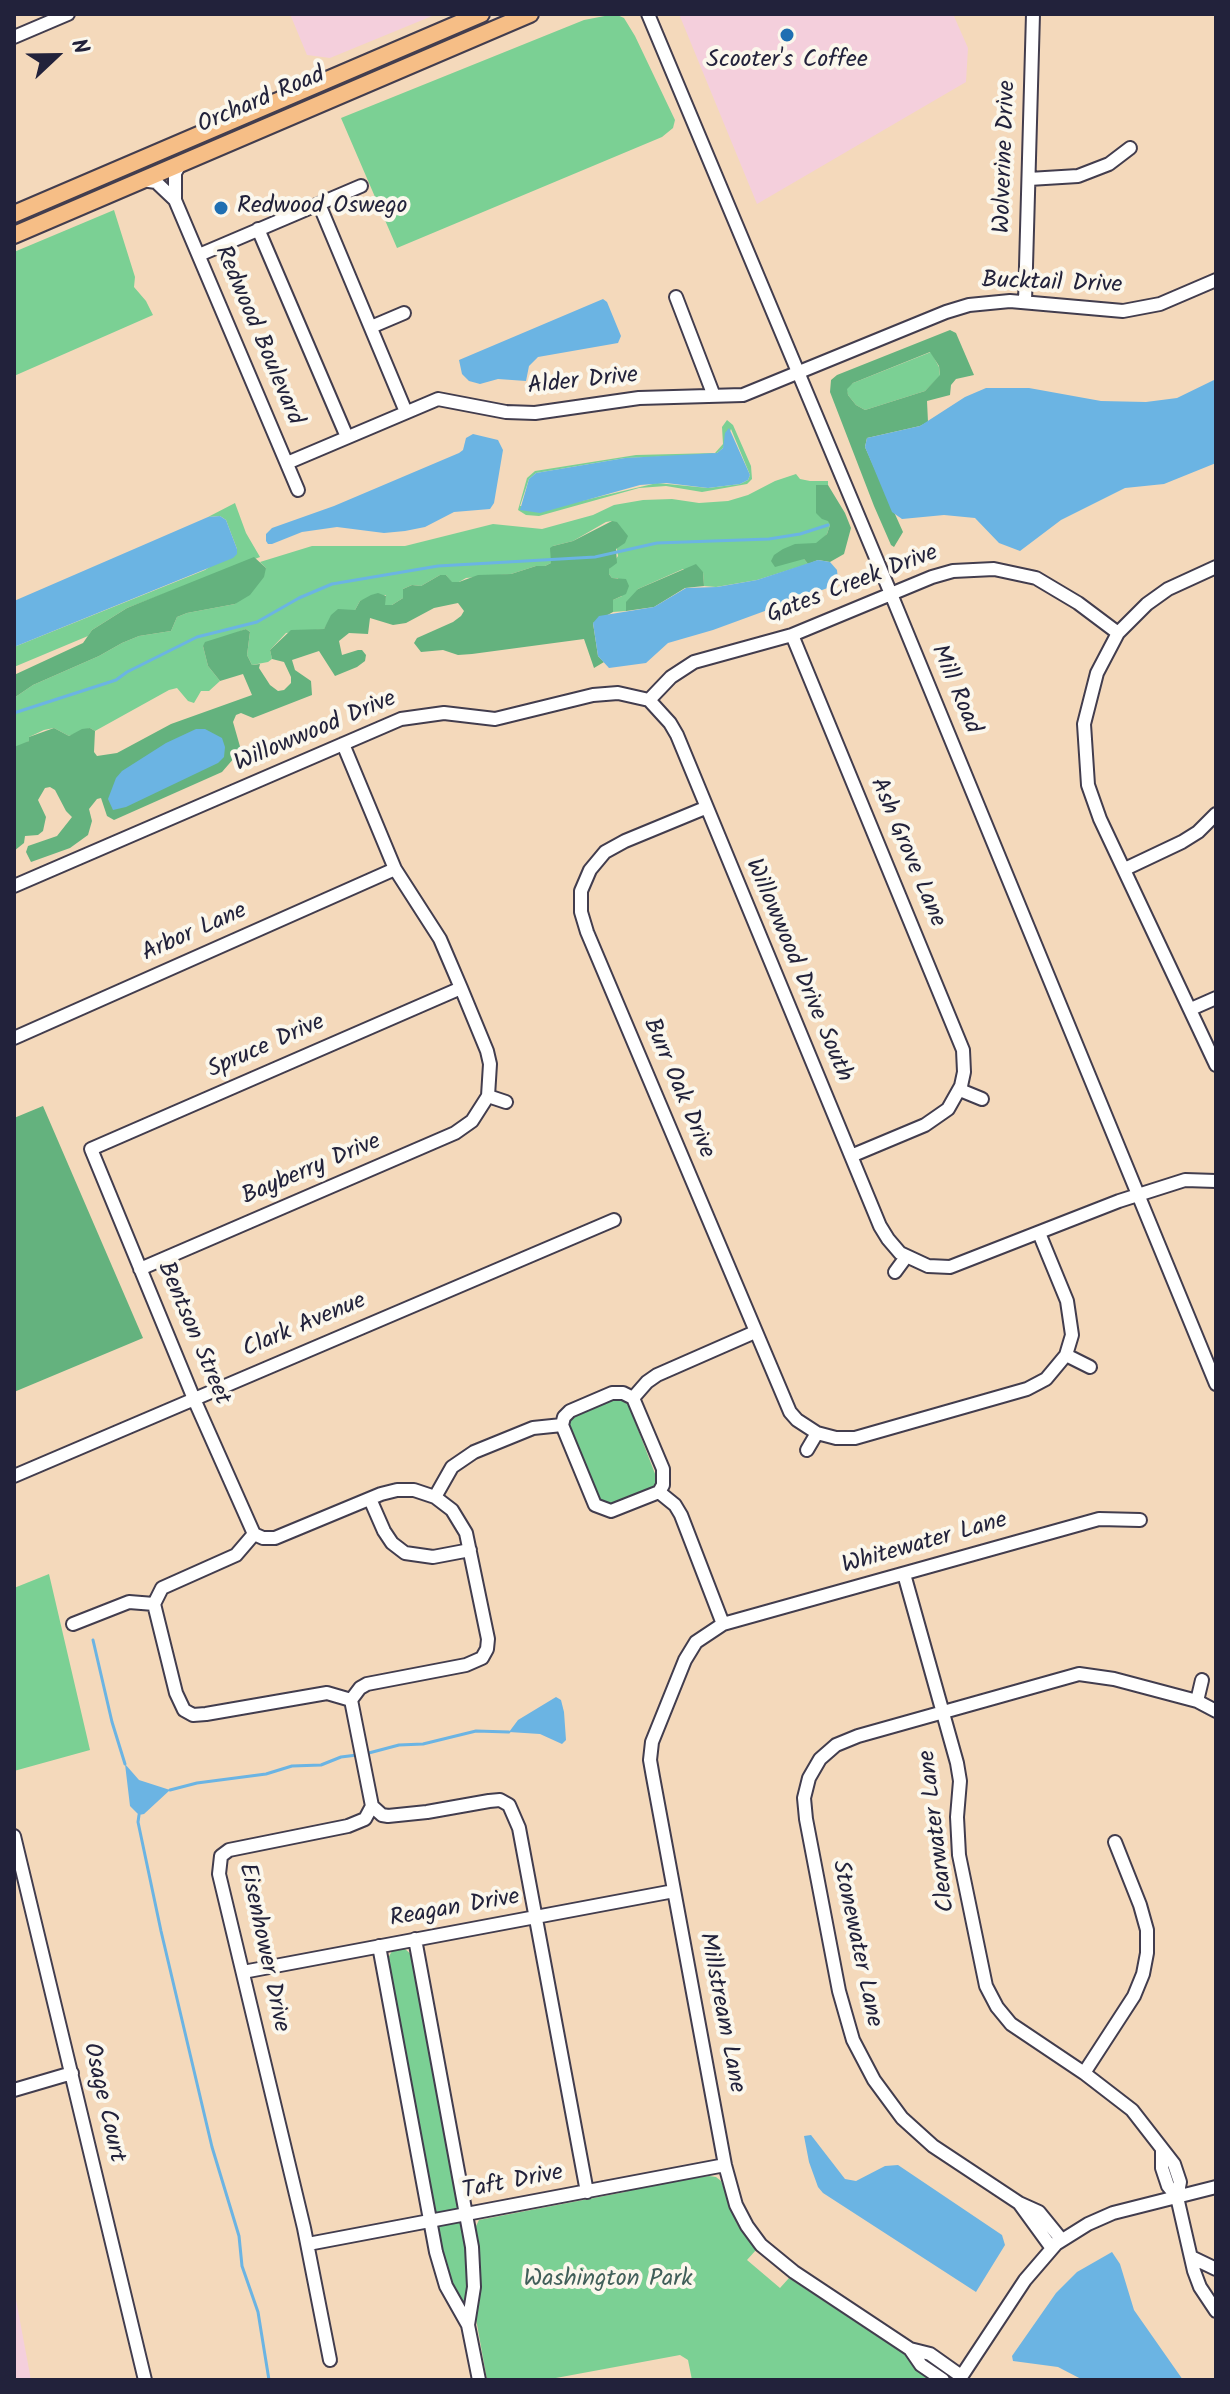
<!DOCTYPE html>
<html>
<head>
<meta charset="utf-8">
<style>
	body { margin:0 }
	#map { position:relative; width:1230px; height:2394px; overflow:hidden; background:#f4d9bb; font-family:Kalam,sans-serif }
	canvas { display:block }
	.frame { position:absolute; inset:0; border:16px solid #22223b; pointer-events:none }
	.north { position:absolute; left:16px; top:16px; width:80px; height:80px; -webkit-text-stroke:6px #fbf7ec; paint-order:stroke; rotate:68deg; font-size:22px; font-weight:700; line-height:32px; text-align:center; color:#22223b }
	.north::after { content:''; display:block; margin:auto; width:28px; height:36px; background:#22223b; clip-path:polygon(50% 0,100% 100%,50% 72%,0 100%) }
</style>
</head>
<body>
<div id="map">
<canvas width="1230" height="2394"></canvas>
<div class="frame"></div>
<div class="north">N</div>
</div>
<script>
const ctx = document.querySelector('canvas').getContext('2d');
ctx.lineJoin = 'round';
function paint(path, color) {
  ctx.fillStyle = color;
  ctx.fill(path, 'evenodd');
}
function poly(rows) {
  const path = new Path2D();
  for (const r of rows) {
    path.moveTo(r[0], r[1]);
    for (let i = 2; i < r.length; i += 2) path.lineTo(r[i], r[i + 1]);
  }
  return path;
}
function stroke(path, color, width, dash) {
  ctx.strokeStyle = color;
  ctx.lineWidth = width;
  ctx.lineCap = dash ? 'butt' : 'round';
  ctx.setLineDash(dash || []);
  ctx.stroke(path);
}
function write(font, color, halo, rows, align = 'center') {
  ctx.font = font + ' Kalam,sans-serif';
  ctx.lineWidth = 8;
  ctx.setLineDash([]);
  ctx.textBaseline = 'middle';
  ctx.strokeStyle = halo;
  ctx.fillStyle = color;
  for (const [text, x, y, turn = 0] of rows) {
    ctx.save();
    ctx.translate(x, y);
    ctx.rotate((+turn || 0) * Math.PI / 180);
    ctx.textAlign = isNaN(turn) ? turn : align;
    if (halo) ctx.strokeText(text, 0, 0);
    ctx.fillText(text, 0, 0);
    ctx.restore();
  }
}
const built = poly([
	[290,14,437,14,330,58,307,55],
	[679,14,953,14,968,48,966,82,757,204],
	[14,2289,31,2380,14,2380]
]);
const green = poly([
	[615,14,624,18,635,36,675,120,673,128,662,137,397,248,341,118,584,20],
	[114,210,135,277,134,287,146,301,153,315,14,376,14,252],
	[931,352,939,367,940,376,925,391,865,410,856,405,848,395,846,388,853,383],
	[727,420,733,425,751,466,752,479,747,484,702,492,666,486,639,488,539,516,526,515,518,510,527,478,535,471,636,455,715,453,723,444,722,427],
	[731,429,750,475,748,480,740,484,708,488,657,483,564,505,520,506,529,479,536,473,625,458,708,455,717,453,723,448],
	[796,474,800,479,810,481,828,481,828,485,821,485,830,525,827,534,804,559,808,564,757,580,716,587,704,586,703,572,683,569,638,589,626,611,613,612,613,600,622,596,618,578,612,578,609,574,609,569,618,556,612,521,606,522,573,541,553,546,551,563,545,566,536,566,511,574,466,578,459,582,452,583,446,575,440,575,421,586,412,585,403,589,403,598,392,605,384,605,386,595,360,601,355,610,350,610,328,623,324,629,286,633,270,650,272,659,268,662,252,665,247,655,250,632,246,629,203,646,208,666,220,681,209,691,201,691,194,703,188,701,177,688,169,690,95,731,90,728,69,736,54,728,44,730,29,737,29,741,21,746,14,747,14,698,33,685,99,656,122,643,139,636,171,631,177,617,187,613,235,604,266,568,260,562,312,546,405,546,493,524,542,529,593,515,614,505,643,500,672,499,699,503,728,501,748,495,775,481],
	[235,503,246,533,260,557,127,608,92,630,88,636,14,667,14,647,205,570,237,549,226,520,220,516,208,517],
	[614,1400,622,1400,629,1406,657,1479,655,1485,648,1490,611,1505,599,1499,569,1424,573,1417],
	[49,1574,90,1750,14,1771,14,1588],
	[399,1949,405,1949,412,1955,471,2270,465,2307,451,2284,444,2266,387,1960,392,1951],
	[709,2176,716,2177,721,2181,737,2224,756,2250,747,2260,780,2288,789,2278,904,2354,937,2380,692,2380,688,2360,680,2355,545,2380,487,2380,476,2319,480,2275,475,2228,479,2220,625,2192,637,2187]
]);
const forest = poly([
	[950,330,956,333,974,375,956,379,951,385,950,395,927,401,928,422,920,426,867,438,865,447,903,532,894,547,891,545,874,506,830,392,831,380,837,375],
	[930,352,939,366,940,375,925,391,865,410,856,405,848,395,847,389,853,383],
	[816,485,828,485,845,513,851,528,844,554,830,562,818,560,808,564,804,559,775,567,771,561,774,555,783,549,795,544,816,543,827,534,830,525,828,521,822,519,816,513],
	[612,521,617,522,628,536,625,543,616,549,617,563,609,569,609,574,612,578,626,579,629,586,626,594,613,600,613,612,593,623,598,656,604,662,594,668,584,639,472,654,458,655,443,650,421,652,414,643,417,638,453,622,461,616,464,611,458,603,434,608,406,623,393,625,370,618,368,634,349,633,339,641,342,655,358,650,362,650,366,655,365,661,357,667,335,676,319,651,292,660,295,670,311,681,312,695,253,718,241,713,236,715,233,722,241,750,222,772,114,820,107,816,101,798,97,799,89,809,92,821,88,835,70,848,31,862,26,852,28,846,57,836,72,817,66,811,55,790,50,787,45,788,38,800,46,817,43,831,38,835,25,836,24,843,14,851,14,747,29,741,29,737,54,728,69,736,82,729,90,728,95,731,94,752,97,756,117,753,171,724,252,695,243,674,220,681,208,666,203,646,205,642,246,629,250,632,247,655,252,665,260,664,259,668,270,685,278,691,284,690,291,683,291,677,284,662,272,659,270,650,291,630,324,629,331,615,338,609,355,610,360,601,371,595,378,593,386,596,385,605,392,605,403,598,403,589,412,585,421,586,440,575,446,575,452,582,459,582,478,575,511,574,536,566,545,566,551,563,550,548,553,546,573,541],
	[254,557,266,568,264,577,250,595,235,604,187,613,177,617,171,631,139,636,122,643,99,656,33,685,14,698,14,675,83,643,92,630,127,608],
	[696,564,703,572,704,586,685,588,654,607,626,611,626,602,638,589],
	[43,1106,143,1338,14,1392,14,1118]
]);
const water = poly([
	[603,299,607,302,621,336,618,343,538,357,529,366,526,381,498,379,480,384,469,381,462,374,459,360],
	[1216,379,1216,463,1164,484,1125,488,1061,520,1020,551,999,543,975,518,944,515,902,519,892,512,865,447,867,438,920,426,965,397,986,388,1029,388,1101,401,1146,402,1177,398],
	[729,428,750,475,748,480,740,484,708,488,666,483,640,485,540,513,520,510,529,479,536,473,625,458,717,453,723,448,725,433],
	[473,434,498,440,503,450,494,503,490,509,454,512,425,527,405,531,384,533,337,527,302,532,272,544,268,544,266,541,266,534,272,528,334,506,459,453,463,450,466,438],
	[220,516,226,520,237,549,237,554,233,558,14,647,14,601,208,517],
	[818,560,830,562,837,570,838,580,833,586,713,630,668,643,646,663,609,668,598,656,593,623,599,616,654,607,686,588,717,587,757,580],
	[196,729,205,729,222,738,225,747,224,757,218,763,126,807,113,810,108,799,116,778,122,771,166,743],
	[556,1697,561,1700,564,1712,566,1740,562,1744,540,1734,509,1732,518,1720],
	[125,1764,139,1780,170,1790,144,1814,139,1815,130,1806],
	[811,2135,845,2179,856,2181,885,2166,898,2165,1002,2235,1005,2245,976,2292,823,2193,818,2187,809,2162,804,2136],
	[1112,2252,1120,2264,1134,2310,1183,2380,1083,2380,1058,2367,1013,2361,1012,2356,1056,2293,1077,2272]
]);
const stream = poly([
	[14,713,116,680,127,672,197,637,257,622,299,598,332,584,438,566,595,557,657,543,769,539,800,534,828,525],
	[93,1640,112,1722,125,1764],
	[365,1754,399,1745,423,1744,476,1731,509,1732],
	[170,1790,197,1783,266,1774,292,1766,321,1765,341,1757,357,1755],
	[139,1815,138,1822,161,1931,212,2147,239,2236,242,2266,258,2312,269,2380]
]);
const minor = poly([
	[648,14,891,594,1216,1384],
	[14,37,68,14],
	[1029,179,1078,176,1109,164,1130,148],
	[142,180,156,182,175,200,175,173,180,164],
	[175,200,298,490],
	[319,204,406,412],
	[258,229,347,437],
	[199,255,361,186],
	[676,297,714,396],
	[1025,302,1033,14],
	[371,327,404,313],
	[287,463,438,399,506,412,535,413,639,398,743,395,946,312,969,305,1010,301,1123,311,1160,304,1216,280],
	[1216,567,1168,589,1147,604,1118,633,1097,673,1084,724,1088,785,1100,819,1216,1065],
	[792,635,963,1050,964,1072,961,1086,948,1109,925,1125,851,1156],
	[649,700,670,723,677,735,880,1226,888,1239,900,1253,928,1266,950,1267,1119,1201,1185,1180,1216,1181],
	[649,700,671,677,694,662,792,635,932,577,953,571,994,569,1036,578,1078,603,1118,633],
	[705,808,625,841,605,852,590,870,581,891,581,912,587,932,790,1412,797,1420,817,1433,836,1438,855,1438,1027,1389,1046,1379,1066,1355,1072,1335,1067,1301,1039,1233],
	[1125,869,1182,842,1198,832,1216,814],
	[14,886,401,719,444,713,495,719,593,695,618,693,649,700],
	[1191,1009,1216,998],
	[14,1038,395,869],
	[960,1090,982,1099],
	[488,1096,506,1102],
	[140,1269,455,1133,472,1121,488,1096,490,1064,487,1051,461,988,440,939,395,869,343,744],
	[895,1272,906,1257],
	[1066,1355,1090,1367],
	[633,1398,663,1469,663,1485,659,1492,675,1505,681,1515,723,1624],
	[562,1425,595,1505,611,1511,659,1492],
	[807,1450,817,1433],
	[14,1476,614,1220],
	[397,1490,414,1490,435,1497,452,1510,466,1533,488,1639,487,1649,482,1658,466,1665,367,1684,360,1688,351,1700,327,1693,206,1714,193,1715,184,1710,176,1693,154,1604,162,1588,236,1555,254,1534,263,1538,275,1538,381,1494,397,1490],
	[435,1497,452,1467,474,1452,533,1428,562,1425,564,1417,570,1411,612,1393,623,1393,633,1398,647,1382,657,1375,755,1332],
	[370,1499,384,1531,392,1543,405,1553,433,1557,470,1550],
	[254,1534,194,1399,91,1149,461,988],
	[904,1574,957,1763,960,1781,957,1817,959,1855,986,1986,997,2007,1011,2024,1084,2073,1132,2110,1174,2164,1180,2182,1177,2197,1194,2271,1200,2287,1216,2311],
	[73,1624,129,1602,154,1604],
	[351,1700,372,1806],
	[1197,1701,1202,1680],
	[14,1836,145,2380],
	[415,1939,472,2247,474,2287,468,2325,479,2380],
	[379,1946,436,2252,446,2286,468,2325],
	[243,1972,674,1891],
	[1084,2073,1134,1996,1143,1974,1147,1953,1147,1930,1140,1905,1115,1842],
	[14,2090,72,2073],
	[1162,2150,1162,2168,1168,2186,1177,2197],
	[1019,2203,1051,2247,1061,2239,1039,2212,1019,2203,933,2146,902,2118,874,2080,853,2040,839,1991,806,1819,804,1798,809,1778,820,1759,836,1745,858,1736,1079,1674,1114,1679,1197,1701,1216,1711],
	[308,2244,725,2165],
	[1191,2257,1216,2269],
	[910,2349,921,2365,943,2380],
	[330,2360,304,2228,219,1874,221,1856,229,1850,348,1826,365,1819,372,1806,382,1815,388,1816,427,1812,489,1801,500,1800,509,1805,519,1828,587,2192],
	[961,2376,930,2354,910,2349,794,2272,761,2245,747,2226,736,2205,725,2165,653,1777,650,1760,652,1742,685,1660,696,1642,723,1624,1099,1519,1140,1520],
	[959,2380,1025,2280,1056,2244,1088,2224,1113,2213,1216,2187]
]);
const major = poly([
	[14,214,481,14],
	[14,235,530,14]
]);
const markers = [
	[787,35,8,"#1f6fb2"],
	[221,208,8,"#1f6fb2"]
];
const poiNames = [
	["Scooter's Coffee",787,62],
	["Redwood Oswego",237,208,"left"]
];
const streetNames = [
	["Orchard Road",262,102,-23],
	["Wolverine Drive",1007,157,-88],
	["Bucktail Drive",1052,285,2],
	["Redwood Boulevard",257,336,67],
	["Alder Drive",583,383,-6],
	["Gates Creek Drive",853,586,-21],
	["Mill Road",954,690,67],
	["Willowwood Drive",316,733,-23],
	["Ash Grove Lane",906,853,67],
	["Arbor Lane",195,934,-24],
	["Willowwood Drive South",797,971,67],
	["Spruce Drive",267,1048,-24],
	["Burr Oak Drive",677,1089,67],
	["Bayberry Drive",312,1171,-23],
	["Clark Avenue",305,1327,-23],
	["Bentson Street",192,1334,67],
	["Whitewater Lane",925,1545,-16],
	["Clearwater Lane",939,1831,-97],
	["Reagan Drive",455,1910,-10],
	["Stonewater Lane",855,1944,78],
	["Eisenhower Drive",262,1948,78],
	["Millstream Lane",720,2013,79],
	["Osage Court",102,2103,77],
	["Taft Drive",513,2184,-11]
];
const parkNames = [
	["Washington Park",608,2281]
];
paint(built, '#f4cfdc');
paint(green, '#7bd094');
paint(forest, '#64b27e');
paint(water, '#6bb4e3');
stroke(stream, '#6bb4e3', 3);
stroke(minor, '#423d4e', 16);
stroke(major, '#423d4e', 20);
stroke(minor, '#fff', 12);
stroke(major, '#f6be86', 16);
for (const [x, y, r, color] of markers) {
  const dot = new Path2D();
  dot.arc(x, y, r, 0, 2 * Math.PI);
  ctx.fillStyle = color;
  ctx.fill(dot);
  stroke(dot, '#fbf7ec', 3);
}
write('24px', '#22223b', '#fbf7ec', poiNames);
write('24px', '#22223b', '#fbf7ec', streetNames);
write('24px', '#415f5a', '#fbf7ec', parkNames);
</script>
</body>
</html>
